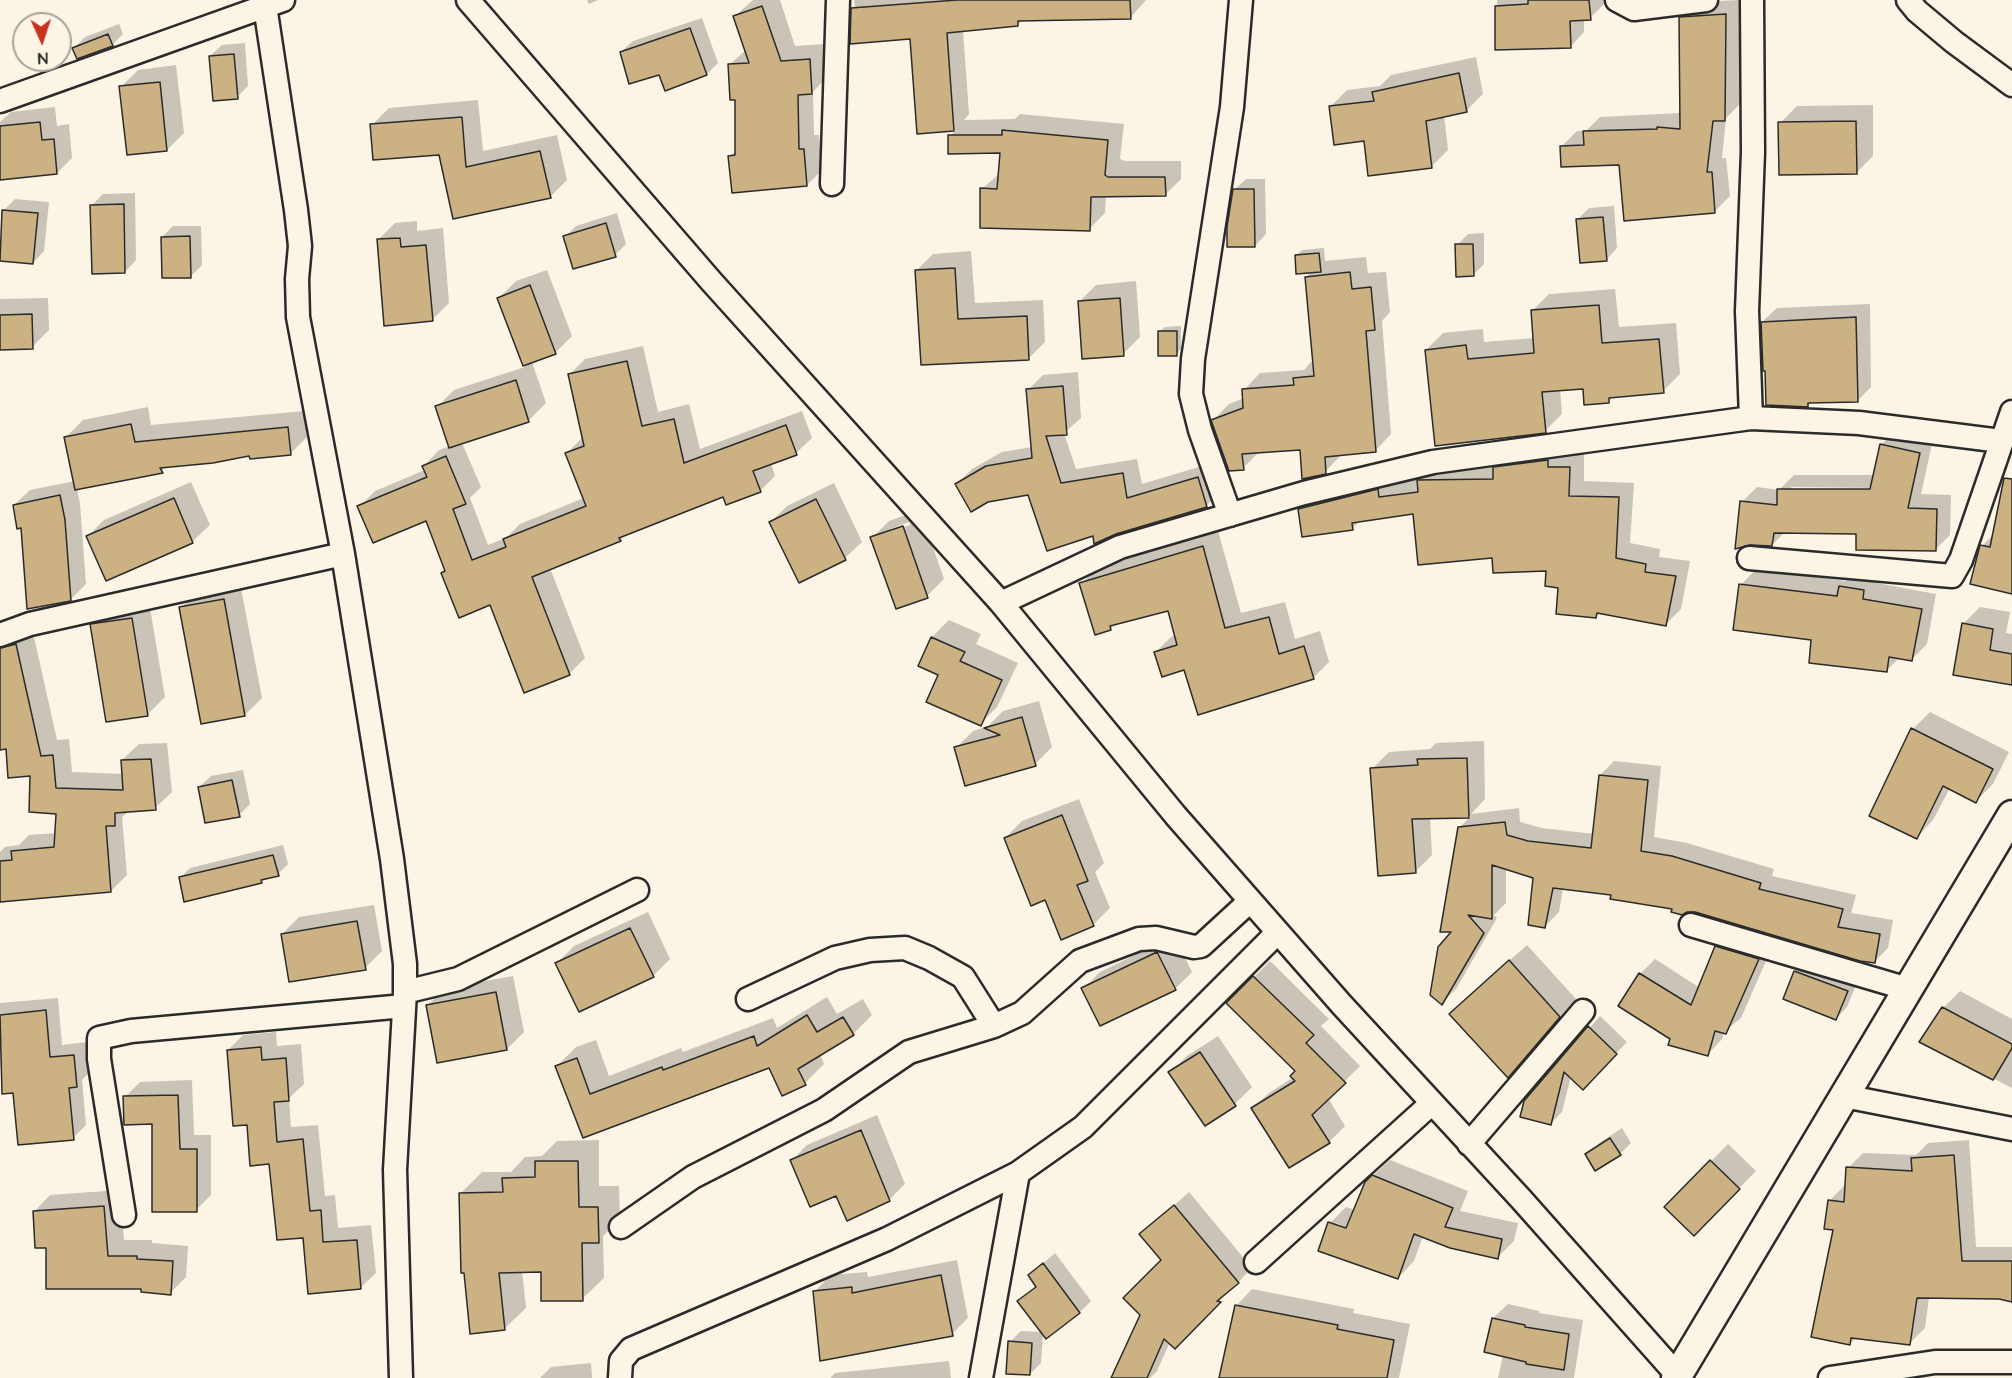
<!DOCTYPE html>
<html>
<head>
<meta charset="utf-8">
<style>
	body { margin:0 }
	#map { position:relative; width:2012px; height:1378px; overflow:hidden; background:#fcf5e5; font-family:"Architects Daughter",sans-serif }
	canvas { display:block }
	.north { position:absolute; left:12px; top:12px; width:60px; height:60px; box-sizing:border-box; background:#fcf5e5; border:2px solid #a8a49b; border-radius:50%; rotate:177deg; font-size:16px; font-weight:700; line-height:24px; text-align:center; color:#2b2b2b }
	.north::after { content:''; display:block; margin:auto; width:21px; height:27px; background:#c8321e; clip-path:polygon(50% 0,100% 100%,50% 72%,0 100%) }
</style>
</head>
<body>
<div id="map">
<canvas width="2012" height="1378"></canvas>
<div class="north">N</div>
</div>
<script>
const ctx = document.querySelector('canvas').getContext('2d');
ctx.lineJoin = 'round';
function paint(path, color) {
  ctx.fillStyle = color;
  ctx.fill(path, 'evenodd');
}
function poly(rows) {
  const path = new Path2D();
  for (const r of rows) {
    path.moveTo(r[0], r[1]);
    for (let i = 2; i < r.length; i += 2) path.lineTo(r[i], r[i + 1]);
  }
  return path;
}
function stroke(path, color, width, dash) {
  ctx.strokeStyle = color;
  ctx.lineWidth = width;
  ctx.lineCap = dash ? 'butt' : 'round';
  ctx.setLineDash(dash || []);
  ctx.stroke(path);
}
const shadow = poly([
	[587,0,598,0,589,4],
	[753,0,780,0,795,46,824,44,826,78,813,92,814,135,819,135,822,170,807,185,730,156,737,150,736,98,729,65,746,50,735,16],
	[854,0,1146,0,1130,18,1022,20,1017,25,963,30,969,114,964,120,1015,119,1020,114,1124,124,1120,159,1125,161,1181,161,1181,179,1165,195,1106,195,1105,213,1089,229,982,189,1000,173,1002,152,950,136,956,130,918,132,911,37,853,9,855,6],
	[1497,0,1604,0,1604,4,1590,18,1584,18,1584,32,1570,47,1498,28],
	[1740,0,1740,104,1726,118,1722,158,1726,158,1730,196,1715,211,1620,164,1562,146,1577,131,1586,131,1600,117,1681,113,1681,18,1696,2],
	[702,18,718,63,707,74,621,52,633,41],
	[119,24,123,34,112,45,74,48,85,37],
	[245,43,248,86,237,97,210,56,222,45],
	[1476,57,1483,94,1466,111,1444,115,1448,150,1431,167,1365,139,1330,107,1347,90,1380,86,1391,75],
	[176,65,184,133,167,150,121,87,138,70],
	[478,100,483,151,557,135,567,180,550,197,454,218,440,153,372,125,389,108],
	[1873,105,1873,156,1856,173,1780,123,1797,106],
	[55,107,57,126,69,124,72,158,57,173,0,178,0,122,11,112],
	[1246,179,1265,179,1266,234,1255,246,1234,190],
	[135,193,136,260,125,272,92,205,103,194],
	[15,199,49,202,44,251,33,263,0,259,4,210],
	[1614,206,1617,248,1606,260,1578,219,1589,208],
	[617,213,626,244,615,255,565,237,576,226],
	[417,221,417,231,443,228,449,303,432,320,378,240,395,223],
	[173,226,201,226,202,265,191,276,162,237],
	[1484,233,1484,264,1473,275,1457,245,1468,234],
	[1324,248,1325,261,1366,257,1368,273,1386,272,1390,312,1382,321,1391,434,1375,451,1342,454,1325,472,1301,448,1260,451,1243,468,1213,420,1229,404,1244,398,1244,390,1260,373,1304,370,1311,362,1315,362,1306,277,1312,271,1297,255,1302,250],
	[971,251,975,303,1043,300,1045,342,1028,359,922,363,916,271,933,254],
	[547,270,572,336,555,353,532,362,546,403,529,420,462,443,481,487,470,498,488,545,506,538,520,524,584,498,567,453,582,438,570,374,585,359,643,346,658,412,689,404,700,449,802,411,812,438,796,453,771,463,775,476,760,491,724,495,626,533,620,540,550,568,585,658,569,674,491,604,443,573,446,570,427,519,359,507,375,491,425,470,424,466,439,450,450,446,437,407,454,390,525,367,499,298,516,281],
	[751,464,759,485,756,485,749,465],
	[1136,281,1140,337,1123,354,1079,302,1096,285],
	[1615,289,1619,327,1676,323,1680,374,1663,391,1614,396,1609,401,1584,387,1560,389,1562,414,1545,431,1426,350,1443,333,1483,329,1484,342,1535,338,1532,311,1549,294],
	[48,298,49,330,32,347,0,349,0,299],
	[1870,304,1871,387,1857,401,1811,402,1807,406,1767,370,1762,322,1777,308],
	[1181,326,1181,349,1176,354,1159,332,1165,327],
	[1078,372,1081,418,1064,433,1076,469,1137,459,1142,484,1212,463,1221,491,1206,506,1094,534,1029,494,957,484,972,469,1002,452,1032,447,1028,390,1043,375],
	[148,407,151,425,305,411,307,437,290,454,250,454,167,466,162,471,77,488,80,504,86,584,70,600,23,527,14,505,30,490,75,481,66,437,83,420],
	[1896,430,1933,439,1921,494,1951,495,1950,535,1935,550,1858,532,1785,532,1772,545,1742,502,1757,487,1779,490,1794,475,1875,475,1881,445],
	[1791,487,1878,488,1878,491,1791,490],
	[1510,453,1584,453,1584,481,1634,483,1630,543,1660,549,1659,557,1690,561,1681,609,1666,624,1600,612,1596,616,1560,586,1548,570,1494,557,1415,513,1361,520,1352,529,1300,509,1315,494,1421,479,1434,465,1497,465],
	[191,482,210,525,193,541,107,579,87,537,104,520],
	[834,483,862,542,845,558,771,522,787,506],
	[2012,484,2012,592,1982,546,1994,534],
	[920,510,944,579,927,596,872,538,889,521],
	[909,522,910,525,890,532,890,529],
	[1218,531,1241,613,1285,602,1295,639,1320,631,1329,662,1313,678,1185,669,1155,653,1171,637,1176,635,1169,609,1117,623,1110,629,1081,584,1097,568],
	[1756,569,1846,581,1855,571,1879,575,1877,583,1936,594,1927,644,1912,659,1900,657,1886,671,1813,638,1741,585],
	[240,583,262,698,245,715,181,608,198,591],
	[149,602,165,697,148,714,92,625,109,608],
	[1980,607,2010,612,2006,633,2012,634,2012,683,1963,624],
	[949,620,981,634,976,644,1018,663,997,707,980,724,940,674,920,665,932,637],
	[32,628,57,740,69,739,72,772,123,774,122,760,139,744,167,743,172,792,155,808,129,811,122,817,127,875,111,891,0,901,0,852,5,847,19,845,29,835,57,833,58,812,32,775,7,747,0,749,0,635],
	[1039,701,1052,747,1035,764,956,748,973,731,988,726,1003,711],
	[1930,712,2009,752,1993,784,1976,801,1950,788,1933,820,1917,837,1913,729],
	[1484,741,1485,799,1471,814,1519,808,1520,822,1542,828,1594,834,1600,775,1614,761,1661,766,1654,837,1687,843,1774,869,1772,876,1856,895,1851,913,1893,920,1888,948,1874,962,1695,911,1674,908,1612,893,1563,888,1559,912,1545,926,1535,877,1506,868,1506,903,1494,915,1497,918,1456,989,1442,1003,1454,930,1459,828,1471,816,1430,817,1432,855,1415,872,1372,769,1389,752,1430,749,1436,743],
	[243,770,250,804,239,815,199,787,211,776],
	[1079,799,1104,863,1095,872,1110,908,1093,925,1046,898,1005,838,1022,821],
	[283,845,288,864,278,874,266,878,261,882,180,878,190,868],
	[374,905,382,951,365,968,282,934,299,917],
	[648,912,670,959,653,976,557,963,574,946],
	[1731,932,1773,945,1741,1018,1724,1032,1722,1039,1708,1054,1672,1038,1640,974,1655,959,1700,988,1716,947],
	[1174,936,1192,972,1175,989,1083,989,1100,972],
	[1527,945,1576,999,1508,1076,1468,997],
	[1806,960,1858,980,1847,1007,1836,1019,1785,999,1795,971],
	[1270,961,1329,1019,1321,1026,1360,1066,1328,1098,1345,1126,1329,1142,1253,1108,1269,1093,1294,1077,1297,1071,1228,1003],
	[513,976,524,1032,507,1049,428,1005,445,988],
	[1960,991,2012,1019,2012,1088,1921,1041,1943,1008],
	[827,997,837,1014,863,999,872,1015,853,1034,820,1054,824,1064,805,1083,770,1066,584,1136,557,1066,576,1047,596,1040,609,1076,681,1048,683,1052,773,1018,777,1028],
	[58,998,62,1045,87,1042,90,1072,82,1080,86,1125,73,1138,15,1091,3,1092,0,1060,0,1003],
	[1600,1016,1627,1042,1583,1088,1571,1076,1562,1112,1550,1124,1525,1101],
	[276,1032,277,1046,301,1044,304,1084,289,1098,291,1127,318,1125,325,1196,335,1195,338,1228,371,1225,376,1273,360,1288,304,1236,270,1162,248,1123,228,1050,243,1035],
	[1218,1036,1252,1087,1235,1104,1205,1124,1170,1073,1187,1056],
	[192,1080,194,1135,211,1135,211,1195,196,1210,154,1123,125,1097,140,1082],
	[877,1115,905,1184,889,1200,837,1194,791,1161,807,1145],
	[1622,1128,1631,1143,1620,1154,1587,1155,1598,1144],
	[599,1140,599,1186,619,1186,620,1220,603,1236,604,1278,582,1299,542,1270,522,1271,526,1308,504,1329,460,1194,482,1172,511,1172,525,1157,542,1156,557,1141],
	[1969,1140,1976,1247,2012,1247,2012,1301,2000,1297,1929,1297,1925,1328,1910,1343,1857,1337,1850,1344,1835,1228,1829,1201,1844,1186,1847,1186,1848,1168,1863,1153,1916,1155,1928,1143],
	[1728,1144,1756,1171,1694,1234,1666,1207],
	[1390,1160,1468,1191,1460,1211,1518,1223,1514,1241,1498,1257,1423,1236,1414,1261,1398,1278,1330,1223,1346,1207,1355,1210,1366,1182],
	[1336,1223,1353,1230,1336,1227],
	[120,1190,124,1240,152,1240,152,1243,188,1246,186,1277,170,1293,142,1287,47,1246,34,1212,50,1195],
	[1189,1192,1252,1268,1175,1347,1170,1342,1157,1371,1150,1378,1125,1378,1141,1314,1163,1260,1142,1234],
	[1055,1253,1091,1301,1080,1312,1046,1337,1043,1333,1041,1363,1030,1374,1010,1342,1021,1331,1042,1332,1019,1301,1037,1285,1030,1275],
	[957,1260,968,1318,952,1334,815,1291,831,1275,867,1272,868,1277],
	[1252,1289,1354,1309,1353,1313,1410,1324,1399,1378,1221,1378,1236,1306],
	[1508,1304,1539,1311,1539,1313,1583,1320,1574,1378,1498,1378,1503,1355,1493,1318],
	[949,1361,951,1378,830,1378,835,1373],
	[591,1363,592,1378,540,1378,551,1367]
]);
const building = poly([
	[957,0,1130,0,1131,19,1018,21,1018,26,947,33,954,131,917,134,910,39,850,44,851,8,957,0],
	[1528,0,1589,0,1591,20,1570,21,1571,48,1495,50,1495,6,1528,4,1528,0],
	[762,6,781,61,810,59,812,94,798,95,799,149,804,149,807,186,732,193,728,156,735,155,735,100,730,100,728,64,749,63,733,16,762,6],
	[1726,14,1725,121,1713,121,1707,172,1712,172,1715,213,1624,221,1619,165,1561,167,1560,146,1584,145,1583,131,1657,129,1657,127,1680,129,1679,17,1726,14],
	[690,28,707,75,665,91,659,75,629,84,620,52,690,28],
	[108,34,113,46,77,59,72,48,108,34],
	[234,54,238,99,213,101,209,56,234,54],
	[1459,73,1467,112,1426,121,1432,168,1368,176,1364,141,1334,145,1329,106,1374,101,1372,92,1459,73],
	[160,82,167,151,127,155,119,86,160,82],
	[462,117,466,167,540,151,551,198,453,219,439,155,373,160,370,124,462,117],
	[1856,121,1857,174,1779,175,1778,122,1856,121],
	[40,122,42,140,54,139,57,174,0,180,0,126,40,122],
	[1002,130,1108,140,1105,175,1108,177,1165,177,1166,196,1091,197,1090,231,980,228,980,188,997,189,1000,153,948,154,948,135,1002,135,1002,130],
	[1233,189,1254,189,1255,247,1227,247,1227,227,1233,189],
	[124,204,125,273,92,274,90,205,124,204],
	[2,210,38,213,33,264,0,261,2,210],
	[1603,217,1607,261,1580,263,1576,219,1603,217],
	[606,223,616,257,573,269,563,236,606,223],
	[190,236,191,278,162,278,161,237,190,236],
	[400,238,401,247,426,245,433,321,384,326,377,239,400,238],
	[1455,244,1473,244,1474,276,1456,277,1455,244],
	[1319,253,1321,272,1296,274,1295,255,1319,253],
	[955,268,958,319,1027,316,1029,360,921,365,915,270,955,268],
	[1350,272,1352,289,1371,287,1375,330,1366,331,1376,452,1325,457,1326,474,1302,479,1300,450,1242,454,1244,470,1229,471,1211,420,1243,408,1242,389,1294,385,1293,378,1314,376,1305,277,1350,272],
	[530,285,556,354,523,366,497,298,530,285],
	[1120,298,1124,356,1082,359,1078,301,1120,298],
	[1599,305,1602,343,1659,339,1664,393,1609,398,1609,403,1584,405,1583,389,1542,392,1546,433,1435,446,1425,350,1466,345,1468,359,1534,353,1531,310,1599,305],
	[32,314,33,349,0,350,0,315,32,314],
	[1856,317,1858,402,1808,403,1808,407,1766,405,1765,371,1763,371,1761,322,1856,317],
	[1158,331,1177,331,1177,356,1158,356,1158,331],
	[627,361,642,426,674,419,684,463,786,425,797,455,753,471,761,492,726,505,723,497,619,538,621,541,532,577,570,675,524,693,490,605,459,618,441,573,445,571,426,521,373,543,357,506,427,477,422,466,446,456,466,504,453,509,472,560,506,547,503,539,586,506,565,453,584,446,568,374,627,361],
	[516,380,529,422,449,448,435,406,516,380],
	[1063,386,1067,435,1046,436,1061,483,1123,473,1127,498,1198,477,1207,507,1116,534,1096,543,1094,544,1093,536,1047,551,1028,495,988,502,971,512,955,484,986,466,1032,458,1026,389,1063,386],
	[131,424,135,442,288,427,291,455,250,459,249,456,213,463,160,468,163,473,75,490,64,437,131,424],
	[1880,444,1920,453,1908,508,1937,509,1936,551,1856,550,1856,534,1774,533,1772,546,1750,545,1735,549,1740,501,1777,505,1777,489,1870,489,1880,444],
	[1548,460,1548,467,1570,467,1569,496,1619,497,1616,558,1646,564,1645,572,1676,576,1666,626,1597,613,1596,618,1556,614,1558,588,1545,586,1546,571,1493,573,1492,558,1418,565,1413,514,1352,523,1353,530,1302,537,1298,509,1378,489,1379,497,1418,492,1417,480,1493,479,1493,467,1548,460],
	[2004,478,2012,479,2012,594,1970,584,1980,545,1990,547,2004,478],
	[60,495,65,520,71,601,27,609,21,528,17,529,13,505,60,495],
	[174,498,193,543,106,581,86,536,174,498],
	[816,499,846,560,799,583,769,522,816,499],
	[903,526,928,598,896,609,870,537,903,526],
	[1203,546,1225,628,1269,617,1279,654,1304,646,1314,679,1198,715,1184,670,1162,677,1154,652,1177,645,1168,611,1110,626,1111,630,1095,635,1079,583,1203,546],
	[1739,584,1837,596,1839,586,1864,590,1863,599,1922,609,1912,661,1889,657,1887,672,1809,663,1811,640,1733,630,1739,584],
	[224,599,245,716,201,724,179,607,224,599],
	[132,618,148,716,106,722,90,624,132,618],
	[1962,623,1993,629,1990,650,2012,654,2012,685,1953,675,1962,623],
	[931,637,965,652,960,661,1002,680,981,726,926,702,938,675,918,666,931,637],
	[16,644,41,756,53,755,56,788,123,790,121,760,151,759,156,810,115,813,115,826,106,826,111,892,0,902,0,861,12,860,11,851,54,847,56,814,29,812,30,776,8,778,6,749,0,750,0,648,16,644],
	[1022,717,1036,766,965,786,954,747,1000,735,984,728,1022,717],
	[1911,728,1993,769,1976,803,1943,786,1917,839,1869,816,1911,728],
	[1467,758,1469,818,1412,819,1416,873,1378,876,1370,768,1418,765,1417,759,1467,758],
	[1599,775,1648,780,1641,851,1672,856,1761,883,1759,889,1843,909,1838,927,1880,934,1875,963,1860,961,1695,912,1687,912,1682,915,1671,912,1672,909,1610,899,1611,895,1553,888,1545,928,1528,925,1533,878,1492,865,1492,919,1468,915,1484,933,1442,1005,1430,995,1438,947,1451,932,1440,932,1458,827,1505,822,1507,835,1528,841,1591,848,1599,775],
	[232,780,240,817,205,823,198,787,232,780],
	[1062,815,1088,881,1077,885,1094,926,1061,940,1045,900,1031,906,1004,838,1062,815],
	[273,855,279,876,261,880,262,883,184,902,179,877,273,855],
	[357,921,366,970,289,982,281,934,357,921],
	[630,928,654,977,579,1012,555,963,630,928],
	[1715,946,1759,959,1726,1034,1715,1031,1708,1056,1668,1045,1670,1039,1618,1006,1639,973,1691,1005,1715,946],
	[1157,952,1176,990,1100,1026,1081,988,1157,952],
	[1509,960,1560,1017,1508,1078,1449,1014,1509,960],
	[1794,971,1848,991,1836,1020,1783,999,1794,971],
	[1253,976,1314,1035,1306,1043,1346,1083,1312,1115,1330,1143,1289,1168,1251,1108,1295,1081,1290,1076,1295,1071,1226,1003,1253,976],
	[496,992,507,1050,437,1063,426,1005,496,992],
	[1942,1007,2012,1044,2012,1048,1993,1080,1919,1042,1942,1007],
	[46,1010,50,1057,74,1055,77,1087,69,1088,74,1140,18,1145,13,1093,2,1094,0,1015,46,1010],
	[807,1015,817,1032,843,1017,854,1035,798,1069,806,1085,782,1096,769,1068,583,1138,555,1066,577,1058,590,1094,662,1067,663,1070,754,1036,757,1046,807,1015],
	[1588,1026,1617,1054,1583,1090,1564,1072,1551,1125,1520,1117,1524,1101,1588,1026],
	[261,1047,262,1060,286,1058,289,1101,274,1102,277,1142,303,1139,310,1211,321,1210,323,1242,357,1240,361,1289,308,1294,303,1238,277,1240,269,1164,250,1166,247,1125,233,1126,227,1050,261,1047],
	[1200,1052,1236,1106,1205,1126,1168,1072,1200,1052],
	[178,1095,180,1149,197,1149,197,1212,152,1212,152,1124,124,1125,123,1096,178,1095],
	[861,1130,890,1201,847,1221,836,1196,810,1207,790,1160,861,1130],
	[1610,1138,1621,1155,1595,1171,1585,1154,1610,1138],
	[1954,1155,1962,1261,2012,1261,2012,1302,1999,1299,1917,1298,1910,1345,1851,1338,1850,1345,1811,1337,1833,1230,1824,1229,1828,1200,1844,1202,1846,1167,1912,1171,1911,1158,1954,1155],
	[1710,1160,1740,1189,1694,1236,1664,1207,1710,1160],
	[535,1161,578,1161,579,1207,598,1207,599,1243,582,1243,583,1301,541,1301,541,1272,499,1273,505,1330,470,1334,464,1273,461,1273,459,1193,503,1192,502,1178,535,1177,535,1161],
	[1372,1175,1453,1208,1445,1227,1502,1239,1498,1259,1450,1248,1414,1234,1398,1279,1318,1251,1328,1222,1346,1228,1365,1182,1372,1175],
	[1174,1205,1239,1283,1217,1301,1221,1302,1175,1349,1164,1339,1147,1378,1111,1378,1140,1315,1123,1298,1161,1260,1139,1234,1174,1205],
	[104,1206,108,1256,137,1256,137,1259,173,1261,171,1295,141,1292,141,1289,46,1289,46,1248,35,1248,33,1211,104,1206],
	[1043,1263,1080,1313,1046,1339,1017,1301,1036,1287,1028,1275,1043,1263],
	[941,1275,953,1336,820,1361,813,1291,852,1287,852,1293,941,1275],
	[1235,1305,1338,1325,1337,1329,1394,1340,1387,1378,1219,1378,1235,1305],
	[1492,1318,1525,1325,1525,1327,1569,1334,1564,1370,1526,1364,1526,1362,1484,1352,1492,1318],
	[1008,1341,1032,1343,1030,1375,1006,1374,1008,1341]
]);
const minor = poly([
	[468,0,711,281,1001,603,1176,816,1342,1005,1521,1199,1680,1378],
	[1617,0,1634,9,1706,0],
	[1908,0,1917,11,1954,42,2012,85],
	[265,6,296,210,300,246,297,279,298,317,343,554,392,859,405,964,405,992,395,1170,401,1378],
	[0,101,283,0],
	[832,184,838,0],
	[1751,418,1747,311,1753,152,1752,0],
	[1230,515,1200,430,1191,394,1193,359,1232,107,1241,0],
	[1749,558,1952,576,1961,560,2012,412],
	[1001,603,1120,547,1304,493,1433,462,1751,418,1859,423,2001,441],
	[0,635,30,624,343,554],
	[1691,925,1908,989],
	[405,992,458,979,637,890],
	[748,999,835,958,870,950,905,948,929,958,963,977,994,1026],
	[1844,1096,2012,1129],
	[1469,1144,1583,1011],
	[124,1215,99,1059,99,1038,131,1031,404,1006],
	[621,1227,693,1177,824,1110,909,1052,994,1026,1022,1013,1080,961,1139,939,1156,938,1194,947,1201,946,1250,901],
	[1256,1262,1432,1103],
	[620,1378,621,1361,631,1349,887,1239,1018,1173,1083,1127,1278,932],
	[981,1378,1018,1173],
	[1830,1378,1935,1362,2012,1362]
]);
const tertiary = poly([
	[1676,1378,2012,815]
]);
paint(shadow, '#0003');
paint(building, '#ccb182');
stroke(building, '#2b2b2b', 1.5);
stroke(minor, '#2b2b2b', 27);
stroke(tertiary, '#2b2b2b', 33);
stroke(minor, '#fcf5e5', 22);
stroke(tertiary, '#fcf5e5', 28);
</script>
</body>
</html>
